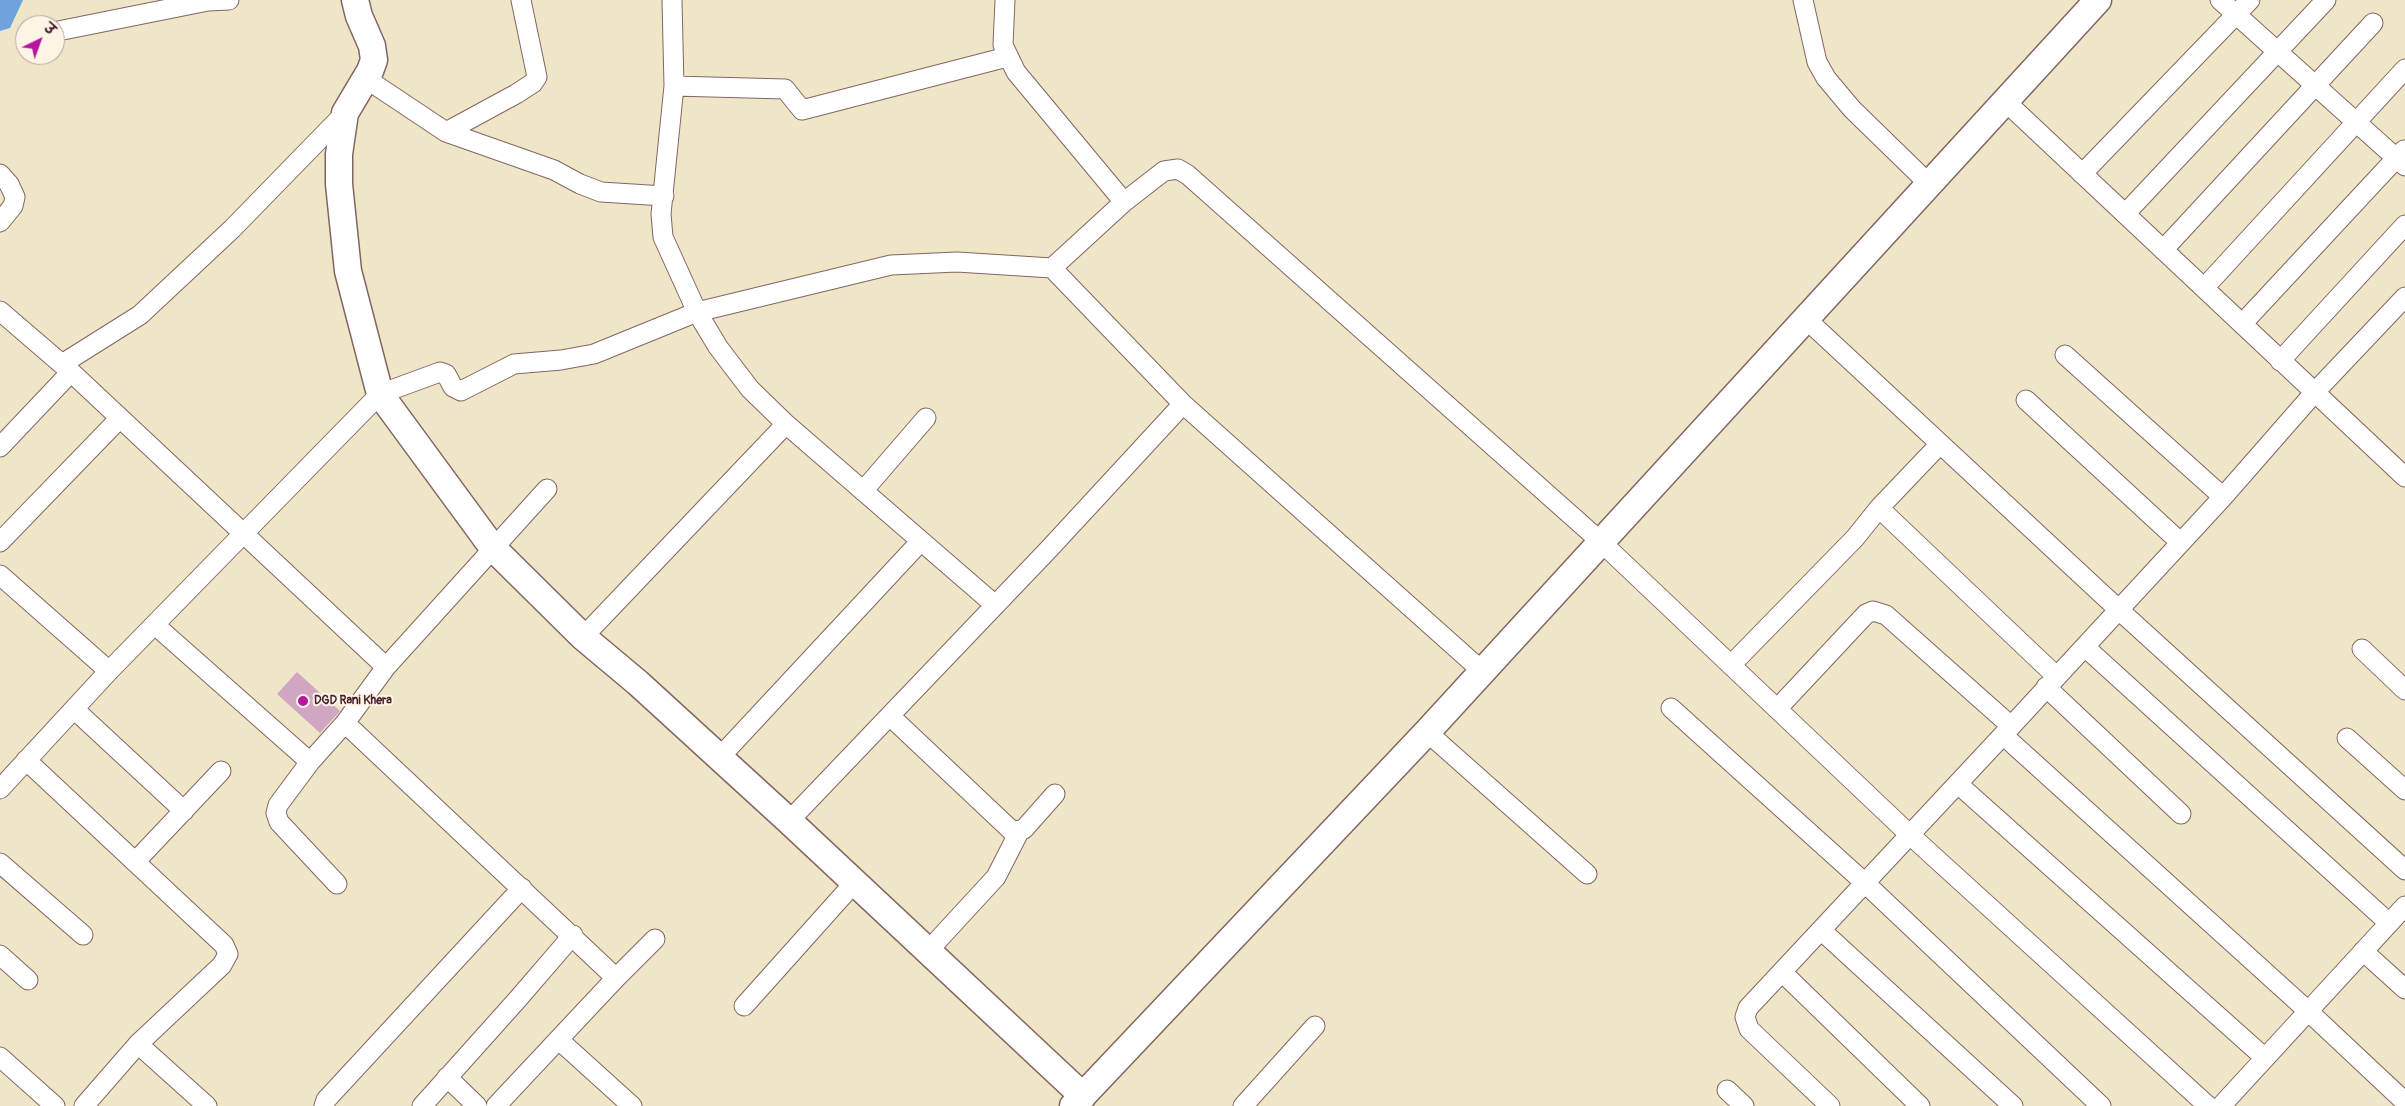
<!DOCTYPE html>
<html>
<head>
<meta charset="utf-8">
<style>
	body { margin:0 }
	#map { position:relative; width:2405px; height:1106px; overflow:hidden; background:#efe6c8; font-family:Pangolin,"Playpen Sans Deva",sans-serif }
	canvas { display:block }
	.north { position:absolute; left:15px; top:15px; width:50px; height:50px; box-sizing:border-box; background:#fcf5e5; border:1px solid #b59f9b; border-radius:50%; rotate:42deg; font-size:14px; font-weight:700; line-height:20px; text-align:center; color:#4a1f2b }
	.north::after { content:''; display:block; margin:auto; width:18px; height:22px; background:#b5179e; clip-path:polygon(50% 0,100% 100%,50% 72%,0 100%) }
</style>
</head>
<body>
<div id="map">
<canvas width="2405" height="1106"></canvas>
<div class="north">उ</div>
</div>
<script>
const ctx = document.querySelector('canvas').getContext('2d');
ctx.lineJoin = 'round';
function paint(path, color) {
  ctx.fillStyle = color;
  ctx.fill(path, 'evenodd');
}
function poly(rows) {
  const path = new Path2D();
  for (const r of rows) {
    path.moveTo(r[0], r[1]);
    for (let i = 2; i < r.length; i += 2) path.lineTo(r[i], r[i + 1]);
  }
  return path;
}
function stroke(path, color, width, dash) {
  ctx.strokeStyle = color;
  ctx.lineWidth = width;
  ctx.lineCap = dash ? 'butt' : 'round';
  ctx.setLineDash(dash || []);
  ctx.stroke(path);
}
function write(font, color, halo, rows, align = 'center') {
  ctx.font = font + ' Pangolin,sans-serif';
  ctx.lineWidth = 4;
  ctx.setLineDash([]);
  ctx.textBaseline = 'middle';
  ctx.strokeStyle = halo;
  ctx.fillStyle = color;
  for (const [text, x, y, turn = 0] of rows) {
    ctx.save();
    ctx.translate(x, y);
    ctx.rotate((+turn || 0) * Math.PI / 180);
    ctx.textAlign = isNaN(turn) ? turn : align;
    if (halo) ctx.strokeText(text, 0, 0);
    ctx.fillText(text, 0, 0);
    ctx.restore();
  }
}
const water = poly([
	[0,0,23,0,10,28,0,31]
]);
const building = poly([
	[297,672,340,711,320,733,277,694]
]);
const street = poly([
	[672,0,674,86,661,214,663,237,697,312,718,347,750,389,786,424,995,605],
	[1803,0,1817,62,1826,78,1852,109,1929,184],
	[2220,0,2405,166],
	[58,31,208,1,229,0],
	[365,78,446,132,554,170,580,184,601,192,664,196],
	[674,86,785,89,802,110,1007,57],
	[2005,101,2405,477],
	[446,132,516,94,533,83,537,77,521,0],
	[0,174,9,184,15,197,13,206,0,222],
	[2082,174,2250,0],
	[1124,202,1164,171,1178,169,1188,175,1600,541,1909,834,2208,1106],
	[2125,214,2326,0],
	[2163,250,2373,23],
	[2204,288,2405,69],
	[0,311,71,372,386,667],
	[1805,318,2118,609,2405,870],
	[2242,324,2404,150],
	[2065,355,2223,497],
	[2280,361,2405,225],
	[62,364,140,315,232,229,345,113],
	[2026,400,2180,542],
	[1183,404,1482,671],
	[0,447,71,372],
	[863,491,926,418],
	[1879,508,2056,676],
	[0,542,120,418],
	[0,575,109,671],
	[155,625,310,762],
	[583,637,786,424],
	[2085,647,2389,923],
	[2362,649,2405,690],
	[1731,665,1855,538,1879,508,1940,444],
	[2046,687,2181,814],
	[1671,708,1865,883,2101,1106],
	[74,709,184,811],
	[1777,709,1866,614,1873,611,1886,615,2011,726],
	[890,716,1013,832,1024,829,1055,794],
	[345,723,616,978,496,1106],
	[1427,732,1587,874],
	[2003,735,2308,1011,2405,1102],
	[2347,738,2405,790],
	[719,758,921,541],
	[26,760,224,945,228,954,222,965,138,1044,84,1106],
	[1958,784,2265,1058],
	[0,789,109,671,380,394,440,372,446,374,453,387,461,391,514,364,561,360,594,354,697,312,891,265,957,262,1052,268],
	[789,821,1049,549,1183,404,1052,268,1124,202,1016,72,1003,45,1005,0],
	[135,862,221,771],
	[0,863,83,935],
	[337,884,279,822,276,813,278,805,310,762,345,723,386,667,547,489],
	[1821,930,2013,1106],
	[2363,951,2405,989],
	[927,952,996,877,1019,832],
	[0,955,28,980],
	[1783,973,1920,1106],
	[616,978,655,939],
	[744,1006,854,883],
	[559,1040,632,1106],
	[138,1044,207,1106],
	[0,1057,55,1106],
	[447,1077,477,1106],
	[1727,1090,1744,1106],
	[324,1106,326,1100,522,888],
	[422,1106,517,1000,573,935],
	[1243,1106,1315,1026],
	[1830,1106,1749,1029,1745,1017,1748,1008,2003,735,2223,497,2314,393,2405,297],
	[2221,1106,2405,906]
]);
const secondary = poly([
	[355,0,359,16,372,46,374,60,370,71,345,113,339,154,339,184,348,271,380,394,493,548,583,637,638,683,789,821,1083,1096],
	[1073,1106,1427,732,2098,0]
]);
const markers = [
	[303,701,6,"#b5179e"]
];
const poiNames = [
	["DGD Rani Khera",314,701]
];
paint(water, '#70a3dc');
paint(building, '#d0a6c3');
stroke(street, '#846562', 21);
stroke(secondary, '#846562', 29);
stroke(street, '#fff', 19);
stroke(secondary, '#fff', 26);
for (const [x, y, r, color] of markers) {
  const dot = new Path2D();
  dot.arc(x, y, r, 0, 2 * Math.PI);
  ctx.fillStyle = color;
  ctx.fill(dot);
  stroke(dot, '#fcf5e5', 2);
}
write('bold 12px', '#4a1f2b', '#fcf5e5', poiNames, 'left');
</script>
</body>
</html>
